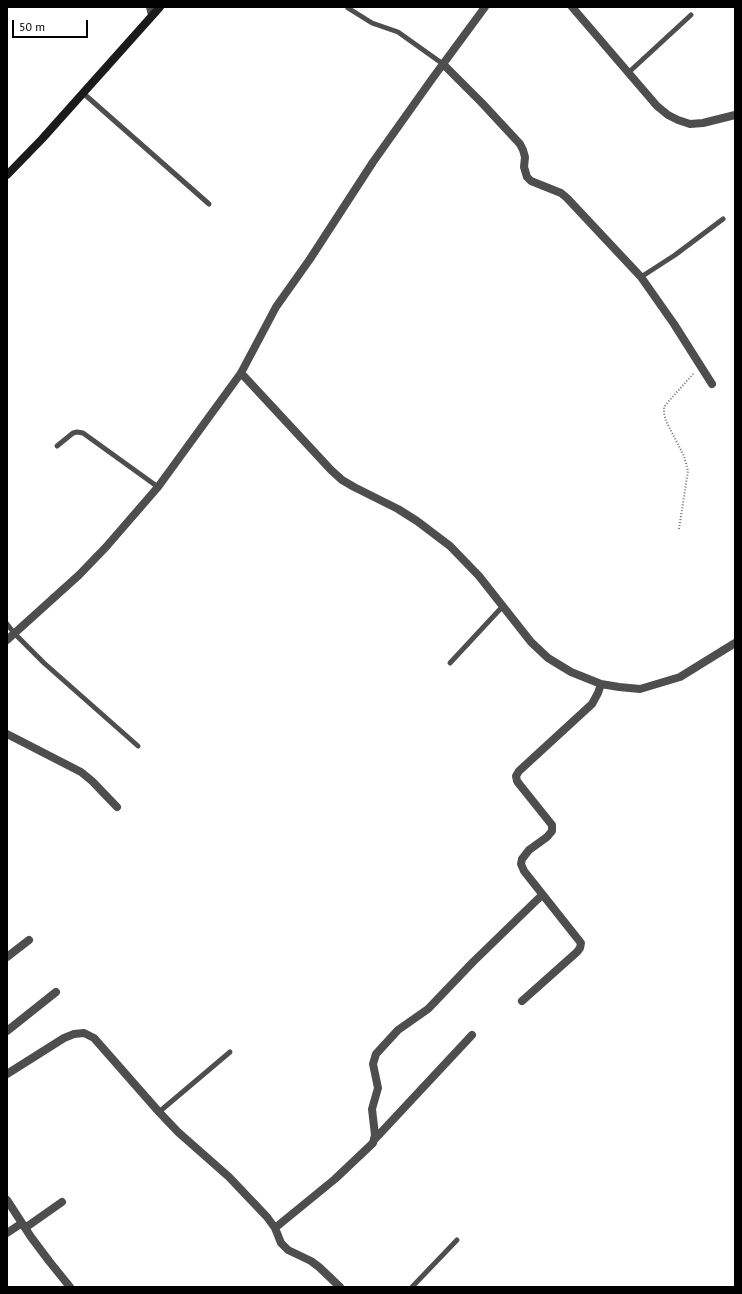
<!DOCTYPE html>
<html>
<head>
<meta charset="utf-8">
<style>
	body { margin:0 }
	#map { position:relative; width:742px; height:1294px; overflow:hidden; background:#fff; font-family:"PT Sans",sans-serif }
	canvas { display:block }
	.frame { position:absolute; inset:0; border:8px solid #000; pointer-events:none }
	.scale { position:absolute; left:12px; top:20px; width:76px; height:18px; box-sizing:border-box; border:2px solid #000; border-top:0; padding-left:5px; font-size:12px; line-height:14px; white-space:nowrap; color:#000; -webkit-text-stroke:3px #fff; paint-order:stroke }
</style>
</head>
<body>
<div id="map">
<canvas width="742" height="1294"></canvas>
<div class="frame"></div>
<div class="scale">50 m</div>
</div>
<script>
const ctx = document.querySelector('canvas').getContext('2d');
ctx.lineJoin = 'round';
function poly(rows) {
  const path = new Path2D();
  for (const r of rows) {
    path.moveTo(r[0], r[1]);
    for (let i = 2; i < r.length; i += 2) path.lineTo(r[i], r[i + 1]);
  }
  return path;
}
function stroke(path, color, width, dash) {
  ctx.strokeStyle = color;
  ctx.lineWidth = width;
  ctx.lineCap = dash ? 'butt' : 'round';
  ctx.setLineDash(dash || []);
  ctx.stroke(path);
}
const path = poly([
	[679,529,688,471,684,456,666,421,664,413,664,407,668,402,694,373]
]);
const lane = poly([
	[348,8,372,23,398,32,443,64],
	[628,73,691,15],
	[83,93,209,204],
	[641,277,675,255,723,219],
	[57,446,73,433,77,432,83,433,158,487],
	[7,624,14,633,44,663,138,746],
	[450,663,503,606],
	[159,1112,230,1052],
	[412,1287,457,1240]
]);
const street = poly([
	[150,7,152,15],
	[572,7,657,106,668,115,678,120,690,124,703,123,735,115],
	[443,64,482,103,520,144,523,150,525,157,524,167,527,177,531,181,561,193,567,198,641,277,674,324,712,384],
	[241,373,331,470,342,480,354,487,398,509,417,521,450,546,479,576,531,642,548,658,571,672,601,684,619,687,640,689,680,677,735,643],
	[7,640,79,575,106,547,158,487,241,373,276,307,310,259,373,162,432,79,485,7],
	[7,734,81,772,92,781,117,807],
	[7,957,29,940],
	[522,1001,577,952,580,948,581,943,524,871,521,864,522,859,529,850,547,837,552,831,552,825,520,785,517,781,516,776,519,771,592,704,598,693,601,684],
	[7,1031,56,992],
	[7,1074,64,1038,74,1034,84,1033,94,1038,159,1112,178,1132,229,1177,267,1217,275,1228,281,1243,288,1250,311,1261,319,1267,340,1287],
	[374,1140,472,1035],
	[7,1200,31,1237,49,1261,70,1287],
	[25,1228,62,1202],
	[275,1228,335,1179,373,1143,375,1135,372,1109,378,1088,373,1064,376,1054,398,1030,428,1009,473,962,542,895],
	[7,1233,22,1223]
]);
const secondary = poly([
	[7,175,42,139,160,7]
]);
stroke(path, '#707070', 2, [1, 2]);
stroke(lane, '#4e4e4e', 5);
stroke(street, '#4e4e4e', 8);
stroke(secondary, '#1b1b1b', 8);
</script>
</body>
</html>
